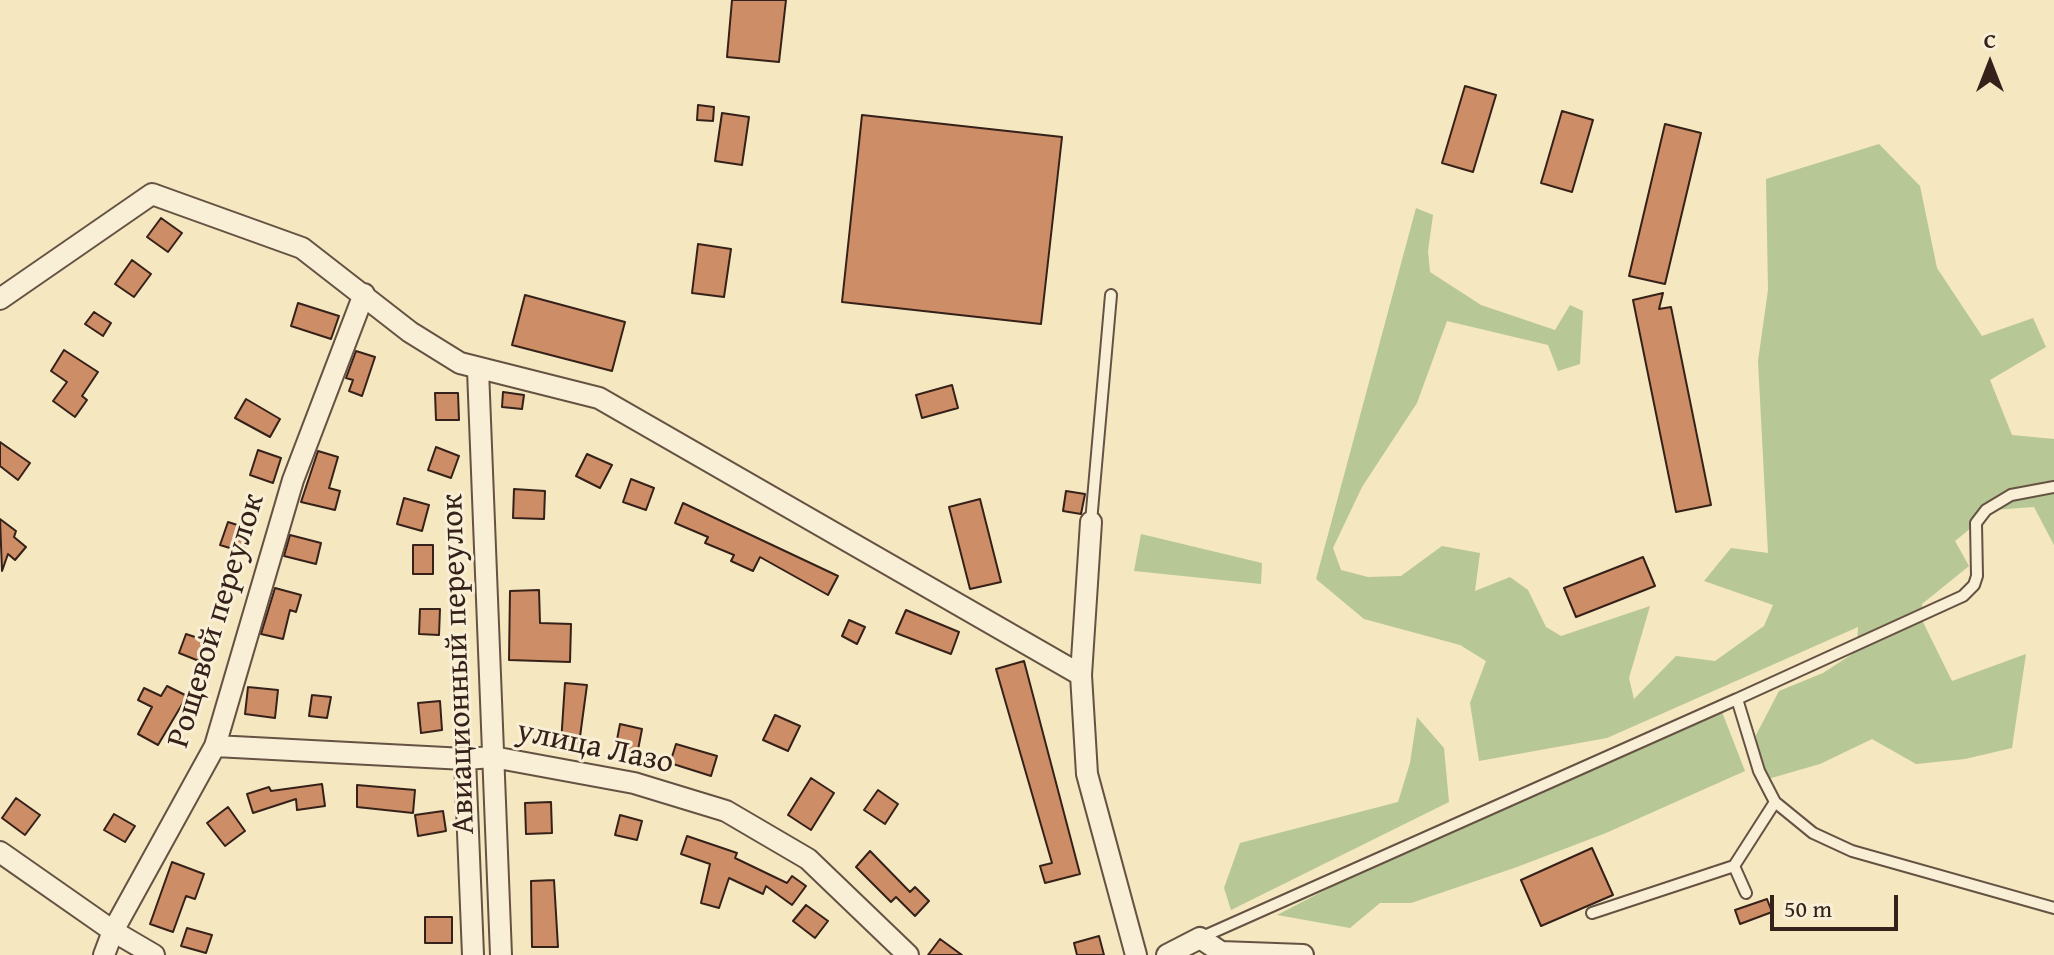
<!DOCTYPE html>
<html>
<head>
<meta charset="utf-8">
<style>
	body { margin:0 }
	#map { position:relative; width:2054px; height:955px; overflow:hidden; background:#f5e7c0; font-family:"Gentium Book Plus",serif }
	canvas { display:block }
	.north { position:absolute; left:1950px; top:24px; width:80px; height:80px; -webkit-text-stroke:6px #f8efd6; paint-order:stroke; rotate:0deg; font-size:22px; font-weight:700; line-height:32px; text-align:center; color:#352119 }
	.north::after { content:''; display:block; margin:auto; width:28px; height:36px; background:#352119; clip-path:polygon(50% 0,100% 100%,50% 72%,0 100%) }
	.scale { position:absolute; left:1770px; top:895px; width:128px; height:36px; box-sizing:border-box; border:4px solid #352119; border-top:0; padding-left:10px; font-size:24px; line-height:28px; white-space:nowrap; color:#352119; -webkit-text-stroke:6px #f8efd6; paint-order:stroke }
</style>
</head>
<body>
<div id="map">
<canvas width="2054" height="955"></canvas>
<div class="north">С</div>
<div class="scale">50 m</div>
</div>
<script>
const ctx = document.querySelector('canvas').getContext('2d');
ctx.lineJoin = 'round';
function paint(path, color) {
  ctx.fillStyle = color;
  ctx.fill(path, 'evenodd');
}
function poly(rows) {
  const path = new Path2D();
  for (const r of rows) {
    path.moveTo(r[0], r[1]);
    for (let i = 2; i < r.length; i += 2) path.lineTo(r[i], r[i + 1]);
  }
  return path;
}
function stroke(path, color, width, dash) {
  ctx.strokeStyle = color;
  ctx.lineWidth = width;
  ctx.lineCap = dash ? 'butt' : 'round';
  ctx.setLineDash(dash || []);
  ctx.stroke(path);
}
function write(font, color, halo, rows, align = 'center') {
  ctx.font = font + ' "Gentium Book Plus",serif';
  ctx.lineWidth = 6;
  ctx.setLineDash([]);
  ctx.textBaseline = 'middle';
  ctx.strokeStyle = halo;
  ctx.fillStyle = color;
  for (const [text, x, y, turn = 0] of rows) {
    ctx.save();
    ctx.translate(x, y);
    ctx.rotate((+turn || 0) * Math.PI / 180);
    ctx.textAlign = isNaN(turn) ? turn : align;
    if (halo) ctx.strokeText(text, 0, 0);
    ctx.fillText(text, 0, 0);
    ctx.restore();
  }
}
const green = poly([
	[1879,144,1920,186,1937,268,1982,336,2033,318,2046,347,1990,380,2012,435,2054,439,2054,545,2034,507,1993,510,1955,541,1969,566,1922,604,1923,622,1952,681,2026,654,2012,748,1965,759,1916,764,1872,739,1820,764,1761,781,1756,735,1779,691,1823,673,1857,651,1858,627,1607,738,1479,761,1470,703,1486,661,1460,645,1364,619,1316,579,1416,208,1433,215,1428,251,1430,272,1481,305,1555,330,1570,305,1583,311,1580,364,1558,371,1548,345,1447,321,1417,403,1362,487,1333,548,1341,570,1368,577,1401,576,1442,546,1480,553,1475,591,1510,577,1528,590,1546,627,1561,636,1650,606,1629,678,1634,699,1676,656,1715,661,1764,626,1773,605,1704,581,1731,548,1768,553,1758,361,1768,290,1766,179],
	[1141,534,1262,563,1261,584,1134,571],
	[1722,712,1745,771,1606,833,1517,867,1411,903,1380,903,1350,928,1277,915,1492,804],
	[1417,717,1444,748,1449,802,1231,910,1224,888,1240,843,1398,802,1410,763]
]);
const building = poly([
	[732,0,786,0,779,62,727,57,732,0],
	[1465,86,1496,95,1473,172,1442,163,1465,86],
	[698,105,714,107,713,121,697,120,698,105],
	[1562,111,1593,120,1572,192,1541,183,1562,111],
	[722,113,749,117,742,165,715,161,722,113],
	[862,115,1062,137,1041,324,842,302,862,115],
	[1665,124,1701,133,1665,284,1629,276,1665,124],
	[161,218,182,233,168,252,147,237,161,218],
	[698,244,731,249,724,297,692,293,698,244],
	[132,260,151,274,134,297,115,284,132,260],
	[1663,293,1659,309,1671,307,1711,505,1676,512,1633,300,1663,293],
	[525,295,625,322,612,371,512,345,525,295],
	[298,303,339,316,331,339,291,326,298,303],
	[94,312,111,323,103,336,85,324,94,312],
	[64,350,98,372,82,396,87,400,75,417,53,401,67,382,51,371,64,350],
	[356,351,375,357,362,396,349,391,353,380,346,378,356,351],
	[952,385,958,408,922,418,916,395,952,385],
	[503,392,524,395,522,409,502,407,503,392],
	[435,393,458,393,459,420,436,420,435,393],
	[246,399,280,419,270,437,235,418,246,399],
	[0,442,30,463,18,480,0,466,0,442],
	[436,447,459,456,451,478,428,470,436,447],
	[258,450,281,458,273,483,250,475,258,450],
	[318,451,338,457,329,488,340,491,335,510,301,502,318,451],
	[587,454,612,465,600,488,576,476,587,454],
	[631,479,654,488,646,510,623,502,631,479],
	[514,489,545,491,544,519,513,518,514,489],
	[1066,491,1085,494,1081,514,1063,511,1066,491],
	[404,498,429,505,422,531,397,524,404,498],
	[980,499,1001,582,970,589,949,507,980,499],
	[683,503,838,576,828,595,760,557,753,571,731,561,734,555,705,543,708,537,675,523,683,503],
	[0,519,16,531,14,537,26,547,15,560,8,554,2,571,0,519],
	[228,522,250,529,243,552,220,545,228,522],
	[290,535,321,543,316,564,284,556,290,535],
	[413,545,433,545,433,574,413,574,413,545],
	[1643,557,1655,586,1576,617,1564,588,1643,557],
	[275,588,301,595,296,612,290,610,283,639,261,634,275,588],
	[539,590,540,623,571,624,570,662,509,660,510,591,539,590],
	[420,609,440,609,439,635,419,634,420,609],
	[906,610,959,632,951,654,896,633,906,610],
	[849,620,865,627,857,644,842,636,849,620],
	[186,634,207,641,199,661,179,653,186,634],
	[1024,661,1080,874,1045,883,1040,866,1052,863,996,669,1024,661],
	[565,683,587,685,579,744,561,743,565,683],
	[167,686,187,696,158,745,138,734,152,707,138,700,144,688,161,696,167,686],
	[248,687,278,690,275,718,245,714,248,687],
	[312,695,331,697,327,718,309,716,312,695],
	[440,701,442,730,421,733,418,703,440,701],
	[775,715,800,726,788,751,763,740,775,715],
	[620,724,642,729,637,755,615,750,620,724],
	[676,744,717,756,711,776,670,763,676,744],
	[811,778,834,793,811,830,788,815,811,778],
	[322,784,325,806,297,810,296,799,253,813,247,794,269,787,271,791,322,784],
	[357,785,415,790,413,813,357,807,357,785],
	[878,790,898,804,885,824,864,810,878,790],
	[16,798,40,815,25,835,2,818,16,798],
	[551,802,552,833,526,834,525,803,551,802],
	[228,807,245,831,225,846,207,823,228,807],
	[443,811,446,831,418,836,415,815,443,811],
	[114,814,135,826,125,842,104,830,114,814],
	[620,815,642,821,637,840,615,835,620,815],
	[687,836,737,853,735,858,787,883,792,876,806,886,792,905,766,886,763,894,729,878,719,908,701,903,710,864,681,854,687,836],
	[1592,848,1613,895,1541,926,1521,880,1592,848],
	[870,851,910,892,915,887,929,901,915,916,896,897,891,902,856,867,870,851],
	[172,862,204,874,195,899,186,896,173,932,150,924,172,862],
	[554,880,558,947,532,947,531,881,554,880],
	[1767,899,1772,912,1740,924,1735,910,1767,899],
	[806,905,828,921,815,938,793,921,806,905],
	[425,917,452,917,452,943,425,943,425,917],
	[187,928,212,935,206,953,181,946,187,928],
	[1099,936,1104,955,1077,955,1074,943,1099,936],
	[940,939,962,955,928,955,940,939]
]);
const lane = poly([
	[2054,487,2011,495,1986,510,1976,523,1977,576,1974,585,1963,596,1737,699,1759,771,1775,802,1813,833,1852,851,2054,908],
	[1091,522,1111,295],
	[1734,866,1746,893],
	[1592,913,1734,866,1775,802],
	[1200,938,1737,699]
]);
const street = poly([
	[0,299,152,194,302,248,410,332,460,363,599,398,1081,675],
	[478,370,501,955],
	[1091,522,1081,675,1087,774,1136,955],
	[215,746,465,759,493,757,634,783,726,811,808,859,908,955],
	[465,759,473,955],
	[0,852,113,931,154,955],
	[104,955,113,931,215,746,293,480,364,294],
	[1167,955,1200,938,1221,952,1303,955]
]);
const streetNames = [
	["Рощевой переулок",217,621,-73],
	["Авиационный переулок",459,664,-92],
	["улица Лазо",595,748,12]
];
paint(green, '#b7c796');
paint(building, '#cd8d66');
stroke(building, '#352119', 2);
stroke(lane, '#655243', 14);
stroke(street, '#655243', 24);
stroke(lane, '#f8efd6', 10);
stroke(street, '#f8efd6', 20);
write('32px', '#352119', '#f8efd6', streetNames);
</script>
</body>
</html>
